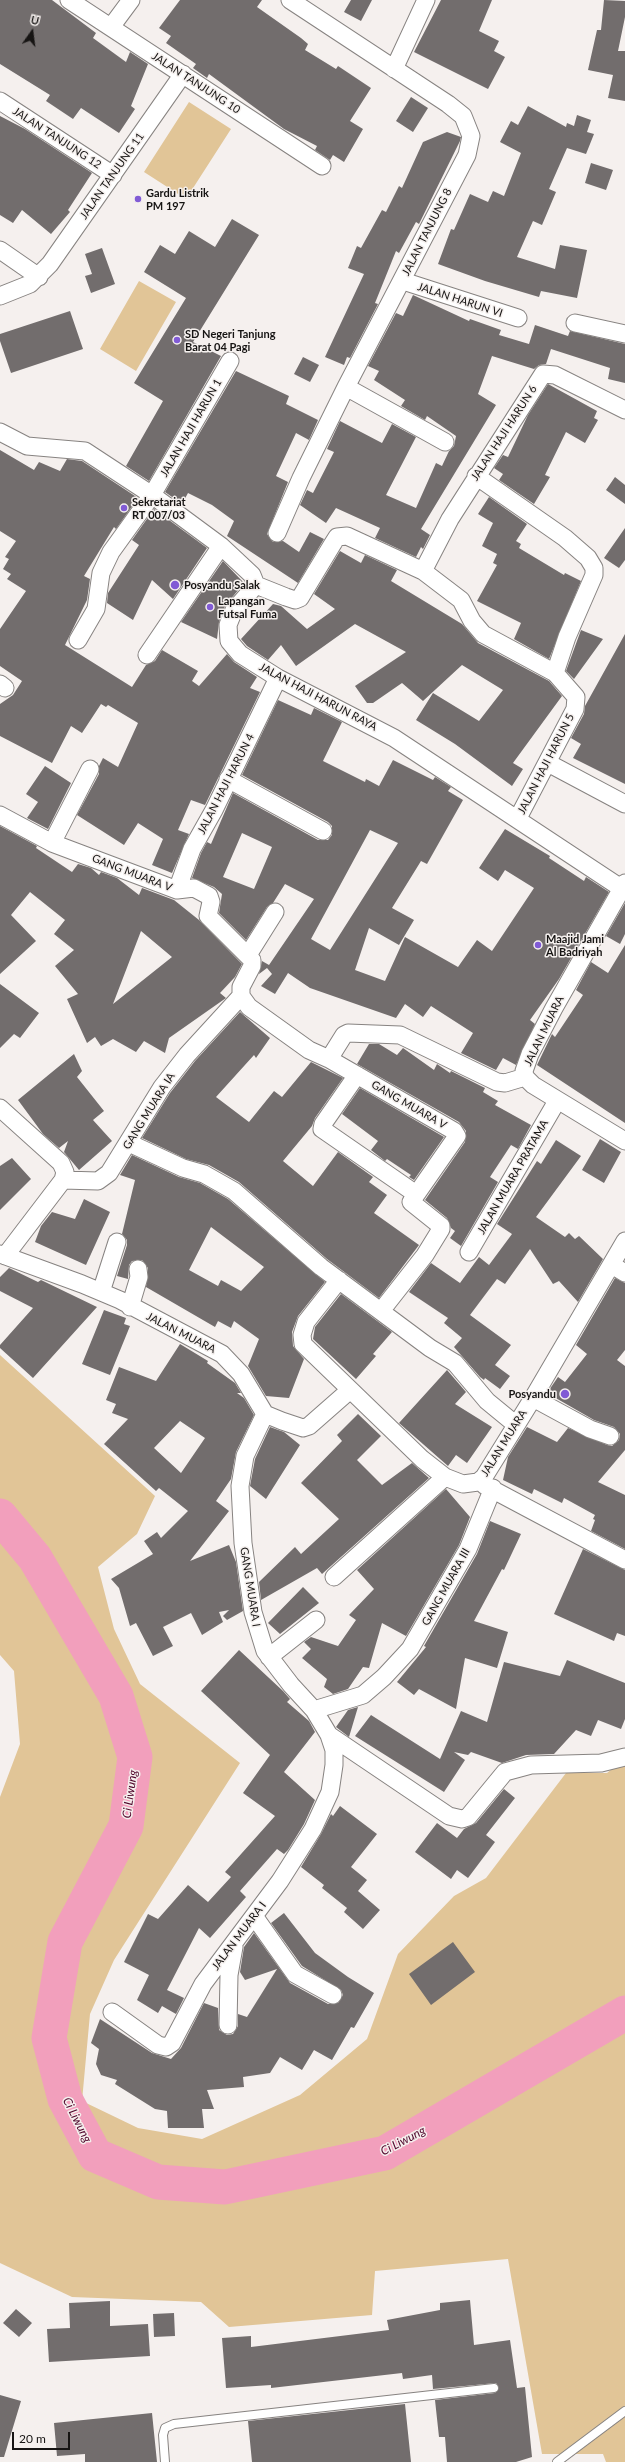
<!DOCTYPE html>
<html>
<head>
<meta charset="utf-8">
<style>
	body { margin:0 }
	#map { position:relative; width:625px; height:2462px; overflow:hidden; background:#f5f0ee; font-family:Lato,sans-serif }
	canvas { display:block }
	.north { position:absolute; left:12px; top:12px; width:40px; height:40px; -webkit-text-stroke:3px #f5f0ee; paint-order:stroke; rotate:14deg; font-size:11px; font-weight:700; line-height:16px; text-align:center; color:#161413 }
	.north::after { content:''; display:block; margin:auto; width:14px; height:18px; background:#161413; clip-path:polygon(50% 0,100% 100%,50% 72%,0 100%) }
	.scale { position:absolute; left:12px; top:2432px; width:58px; height:18px; box-sizing:border-box; border:2px solid #161413; border-top:0; padding-left:5px; font-size:12px; line-height:14px; white-space:nowrap; color:#161413; -webkit-text-stroke:3px #f5f0ee; paint-order:stroke }
</style>
</head>
<body>
<div id="map">
<canvas width="625" height="2462"></canvas>
<div class="north">U</div>
<div class="scale">20 m</div>
</div>
<script>
const ctx = document.querySelector('canvas').getContext('2d');
ctx.lineJoin = 'round';
function paint(path, color) {
  ctx.fillStyle = color;
  ctx.fill(path, 'evenodd');
}
function poly(rows) {
  const path = new Path2D();
  for (const r of rows) {
    path.moveTo(r[0], r[1]);
    for (let i = 2; i < r.length; i += 2) path.lineTo(r[i], r[i + 1]);
  }
  return path;
}
function stroke(path, color, width, dash) {
  ctx.strokeStyle = color;
  ctx.lineWidth = width;
  ctx.lineCap = dash ? 'butt' : 'round';
  ctx.setLineDash(dash || []);
  ctx.stroke(path);
}
function write(font, color, halo, rows, align = 'center') {
  ctx.font = font + ' Lato,sans-serif';
  ctx.lineWidth = 3;
  ctx.setLineDash([]);
  ctx.textBaseline = 'middle';
  ctx.strokeStyle = halo;
  ctx.fillStyle = color;
  for (const [text, x, y, turn = 0] of rows) {
    ctx.save();
    ctx.translate(x, y);
    ctx.rotate((+turn || 0) * Math.PI / 180);
    ctx.textAlign = isNaN(turn) ? turn : align;
    if (halo) ctx.strokeText(text, 0, 0);
    ctx.fillText(text, 0, 0);
    ctx.restore();
  }
}
const green = poly([
	[189,102,231,129,186,199,144,172],
	[139,281,176,302,136,371,100,349],
	[0,1355,155,1496,137,1534,98,1567,114,1629,140,1684,240,1763,114,1960,90,2014,82,2101,138,2128,202,2139,300,2095,367,2039,398,1954,454,1896,486,1878,566,1773,607,1773,622,1760,625,1761,625,2462,606,2462,603,2454,542,2454,508,2259,375,2271,372,2315,229,2327,201,2302,72,2297,0,2263,0,1797,20,1744,14,1671,0,1655]
]);
const river = poly([
	[0,1516,35,1558,116,1696,135,1757,126,1826,65,1942,49,2038,65,2099,95,2155,158,2182,225,2187,385,2153,625,2013]
]);
const building = poly([
	[0,0,52,0,96,33,93,38,126,62,130,52,148,64,131,106,135,109,119,133,81,108,73,119,46,101,50,95,0,64],
	[180,0,262,0,257,7,301,38,308,44,305,50,336,69,338,66,371,88,350,121,363,129,344,162,333,155,330,160,315,150,317,146,284,129,209,74,207,78,193,68,196,64,166,43,171,36,159,28],
	[351,0,372,0,361,21,344,12],
	[441,0,492,0,479,31,499,41,494,51,505,57,488,89,414,52],
	[604,0,625,1,625,17,618,51,625,51,625,101,608,98,613,75,588,70,597,30,601,30],
	[411,97,428,108,413,132,396,121],
	[528,106,566,127,567,123,574,126,577,115,591,120,587,132,594,134,586,154,567,148,549,189,556,192,542,225,533,221,517,257,555,269,560,245,587,250,577,298,541,291,539,297,485,281,438,264,451,229,454,230,470,194,488,202,493,191,504,196,521,153,500,142,511,121,518,125],
	[0,116,25,129,92,173,68,210,70,212,51,234,22,210,13,223,0,215],
	[447,132,461,137,460,141,419,224,416,222,399,253,396,251,375,303,378,304,350,358,347,357,344,365,325,357,364,274,348,268,357,246,361,248,382,210,386,212,399,186,402,188,423,142],
	[591,163,613,170,606,190,585,183],
	[232,219,259,235,193,342,221,356,149,481,126,466,163,401,134,383,186,298,144,272,160,245,175,254,189,231,215,247],
	[102,248,115,284,91,293,85,276,92,274,85,254],
	[413,295,469,321,470,319,501,330,499,335,529,344,535,325,568,336,570,331,625,344,625,383,608,379,610,368,551,349,546,364,539,365,534,369,492,356,478,394,496,405,421,529,430,535,423,549,421,547,416,557,375,538,380,528,336,508,326,523,300,505,307,490,313,493,334,452,327,449,340,421,382,443,392,424,416,437,386,495,416,508,436,463,442,466,449,451,454,446,456,436,427,416,425,420,401,406,405,400,374,380,379,371,368,366,396,313,403,316],
	[70,311,83,349,11,373,0,341,0,334],
	[303,357,319,365,310,382,294,374],
	[236,371,289,396,286,404,318,420,309,440,296,433,276,476,288,482,267,534,273,542,283,541,299,552,310,532,324,539,298,583,227,536,234,521,212,505,188,493,182,504,165,492],
	[548,384,597,411,594,418,598,420,585,443,566,432,545,475,550,477,534,504,499,480,503,474,494,468,503,455,508,457,528,415],
	[0,450,34,470,39,462,60,471,67,459,82,461,138,498,116,529,114,527,84,576,90,579,87,600,65,645,132,687,146,665,155,661,162,650,198,671,192,681,199,686,227,654,234,662,257,677,250,688,260,692,205,805,191,800,178,830,189,834,172,873,152,865,163,839,138,823,124,845,77,815,99,774,99,766,103,758,118,767,138,723,108,705,106,707,101,704,82,733,71,726,52,763,0,736,0,704,13,695,22,681,0,666,0,629,26,591,7,579,11,574,3,569,9,559,5,557,16,541,0,531],
	[615,477,625,485,625,504,606,490],
	[489,497,527,524,516,541,521,544,519,548,564,575,565,573,581,581,549,659,514,639,521,623,477,601,497,565,493,563,497,554,482,546,493,523,478,514],
	[154,509,207,548,173,599,152,580,133,620,107,603,108,593,139,545,132,540],
	[625,528,625,560,619,568,604,558],
	[340,551,361,563,365,555,397,570,391,581,462,624,478,643,549,681,562,696,513,763,523,769,512,786,455,744,416,720,433,693,479,721,503,690,462,665,423,701,402,683,373,703,367,703,355,686,406,652,355,624,296,666,281,645,268,660,247,646,241,639,273,604,281,606,307,629,335,609,314,594],
	[223,561,244,583,225,606,219,622,217,639,181,622],
	[581,630,603,639,574,679,566,671],
	[625,634,625,784,573,758,581,744,571,738,584,714,585,706],
	[278,700,311,715,314,708,342,722,323,761,365,782,366,779,379,786,393,760,433,780,435,777,451,787,448,791,463,800,427,864,421,861,392,908,414,920,399,945,369,928,355,970,385,981,405,937,458,967,477,940,492,951,534,888,505,870,498,881,479,868,505,829,550,856,549,858,584,881,586,877,609,892,559,979,530,1020,535,1024,516,1065,503,1058,496,1070,461,1053,473,1033,431,1006,423,1017,405,1004,396,1018,310,988,288,973,275,994,261,986,272,974,267,968,259,974,262,961,269,965,314,899,285,884,273,903,267,907,246,940,219,913,222,894,214,887,192,878,201,853,207,842,211,844,233,793,318,840,328,840,332,835,332,826,328,822,242,775],
	[370,830,398,843,330,950,311,939],
	[242,833,272,847,254,889,223,877],
	[45,766,71,783,48,829,27,818,38,802,26,794],
	[0,826,37,846,36,848,72,872,78,864,91,868,99,875,101,872,117,878,139,895,142,888,174,900,199,920,242,964,235,977,220,993,226,998,169,1038,165,1053,144,1041,136,1052,113,1039,101,1046,95,1037,87,1043,67,999,78,994,55,966,74,950,54,934,65,920,30,892,11,915,36,941,0,974],
	[141,931,172,957,113,1004],
	[625,903,625,934,620,944,606,936],
	[625,945,625,1123,537,1065,552,1034,555,1037,583,995,576,990,591,962,608,973],
	[0,984,39,1013,20,1038,14,1034,0,1048],
	[240,1012,270,1038,256,1058,254,1055,216,1097,249,1122,274,1091,282,1097,311,1062,343,1078,315,1118,312,1126,283,1161,313,1186,338,1152,373,1177,369,1182,387,1195,374,1213,419,1245,379,1298,327,1259,239,1182,209,1165,186,1159,142,1138,170,1093,195,1061],
	[369,1044,379,1044,397,1055,403,1048,434,1070,437,1064,450,1073,451,1071,485,1088,483,1092,498,1101,495,1105,531,1125,518,1149,511,1145,490,1177,498,1182,461,1246,450,1238,455,1231,451,1228,447,1218,425,1200,465,1142,466,1131,459,1122,357,1064],
	[74,1054,82,1071,77,1077,104,1111,93,1120,112,1141,79,1170,64,1152,68,1141,59,1148,43,1134,18,1100],
	[360,1088,444,1137,414,1180,409,1177,411,1175,387,1159,385,1161,371,1150,378,1141,342,1114],
	[600,1139,621,1152,604,1183,582,1170],
	[556,1140,581,1156,536,1217,565,1237,569,1233,575,1239,579,1236,603,1259,578,1302,559,1281,553,1284,530,1249,505,1284,497,1279,470,1315,511,1345,495,1365,510,1376,500,1389,485,1378,484,1380,480,1377,454,1347,462,1338,444,1323,448,1318,409,1292,431,1263,460,1283,479,1257,489,1265,512,1234,497,1224,537,1161,541,1164],
	[132,1155,179,1177,200,1183,228,1199,325,1282,298,1316,292,1332,293,1346,304,1359,289,1398,266,1396,248,1366,259,1339,234,1321,231,1328,218,1321,215,1327,146,1287,148,1268,142,1260,132,1261,129,1265,128,1279,117,1276,127,1245,127,1240,122,1234,135,1180,120,1175],
	[211,1227,264,1267,241,1291,221,1280,218,1286,189,1270],
	[12,1158,31,1179,0,1210,0,1166],
	[84,1199,110,1212,86,1265,35,1242,41,1226,52,1212,75,1219],
	[9,1268,38,1282,41,1280,97,1307,33,1378,0,1348,0,1345,33,1308,0,1291,0,1277],
	[615,1278,625,1283,625,1350,617,1360,625,1366,625,1450,598,1482,625,1495,625,1549,591,1531,595,1520,593,1519,595,1515,564,1498,562,1503,534,1489,532,1494,503,1480,508,1457,527,1427,557,1442,568,1428,607,1445,612,1446,619,1440,620,1434,614,1427,594,1420,547,1393,558,1377,565,1382,587,1354,576,1345],
	[341,1294,392,1332,373,1354,376,1356,356,1379,313,1339,315,1327],
	[104,1310,126,1318,124,1324,130,1326,110,1375,82,1364],
	[180,1344,208,1361,207,1363,235,1383,241,1393,237,1393,244,1398,254,1415,236,1452,231,1479,216,1501,229,1511,190,1561,229,1545,236,1562,243,1611,227,1620,223,1616,229,1610,219,1612,223,1622,202,1635,191,1613,163,1627,173,1646,153,1656,136,1623,130,1626,119,1588,111,1579,153,1554,144,1541,157,1532,161,1538,188,1511,159,1488,156,1491,104,1444,128,1419,112,1413,116,1404,106,1400,119,1367,156,1381],
	[180,1421,205,1438,181,1473,154,1448],
	[447,1370,466,1392,455,1404,492,1427,467,1463,456,1455,448,1466,399,1423],
	[358,1414,381,1436,357,1460,382,1485,412,1463,429,1478,322,1574,317,1568,261,1600,259,1582,295,1547,301,1554,339,1519,301,1483,342,1441,337,1435],
	[270,1427,284,1432,300,1445,266,1499,250,1486,255,1459],
	[446,1489,470,1517,459,1545,406,1636,382,1623,369,1668,363,1667,348,1689,333,1694,324,1687,327,1679,302,1658,311,1649,304,1642,311,1637,338,1646,356,1620,349,1615,374,1589,357,1570],
	[490,1521,521,1534,504,1570,502,1569,474,1621,508,1632,497,1668,465,1658,456,1709,419,1689,414,1695,397,1682,426,1647,424,1646,477,1554],
	[583,1549,625,1570,625,1636,617,1633,614,1641,554,1614],
	[303,1587,319,1603,280,1634,268,1623],
	[239,1650,283,1691,290,1699,287,1702,309,1721,315,1732,284,1772,315,1800,304,1824,288,1850,284,1854,277,1849,240,1891,246,1897,210,1938,199,1928,167,1990,184,1998,176,2014,162,2006,158,2013,137,2000,149,1975,124,1962,148,1914,158,1919,188,1885,208,1902,231,1877,225,1872,275,1816,243,1793,270,1755,201,1691],
	[567,1660,625,1683,625,1719,621,1729,598,1720,591,1736,576,1730,554,1754,526,1755,502,1763,471,1752,468,1755,454,1752,465,1760,444,1792,355,1736,371,1715,440,1759,461,1711,487,1722,504,1662,560,1676],
	[358,1707,349,1737,336,1727,348,1710],
	[504,1789,515,1798,486,1835,495,1842,468,1878,457,1870,451,1879,415,1852,437,1823,457,1838,464,1829,476,1823],
	[340,1806,377,1834,351,1867,367,1880,358,1891,380,1910,363,1929,344,1912,347,1908,322,1888,324,1885,301,1867,321,1834,331,1814,333,1816],
	[284,1913,315,1953,348,1977,374,1993,354,2028,351,2027,332,2060,314,2050,302,2070,280,2057,270,2073,243,2077,244,2087,207,2090,214,2109,202,2109,204,2128,168,2128,167,2111,155,2109,115,2084,117,2080,101,2075,96,2064,99,2049,91,2043,100,2019,152,2053,171,2059,181,2048,204,2003,218,2008,219,2030,227,2035,233,2034,238,2026,238,2014,247,2017,277,1969,245,1980,240,1972,244,1947,254,1933,290,1983,328,2004,338,2003,343,1995,341,1990,302,1966,271,1923],
	[453,1942,475,1972,431,2005,409,1974],
	[470,2300,474,2345,510,2340,517,2388,525,2387,532,2457,516,2462,447,2462,445,2437,439,2437,435,2400,495,2393,499,2388,496,2383,433,2389,432,2375,403,2379,402,2373,271,2388,271,2385,226,2388,222,2338,251,2336,251,2347,389,2330,387,2320,440,2310,440,2303],
	[110,2301,110,2326,148,2324,150,2356,49,2362,47,2329,70,2328,69,2303],
	[16,2309,32,2323,19,2337,3,2323],
	[174,2313,175,2336,154,2337,153,2314],
	[0,2395,21,2401,4,2457,0,2457],
	[405,2404,411,2462,252,2462,248,2421],
	[152,2413,157,2462,85,2462,85,2454,57,2456,54,2423]
]);
const service = poly([
	[165,2462,163,2435,165,2428,174,2424,494,2388],
	[557,2462,625,2411]
]);
const minor = poly([
	[69,0,322,166],
	[111,27,131,0],
	[394,69,426,0],
	[0,101,113,175],
	[0,250,39,277],
	[403,281,518,318],
	[0,296,30,284,50,264,183,74],
	[575,323,625,334],
	[346,387,445,442],
	[0,432,27,446,85,451,152,495,221,546,252,575,256,585,234,610,228,625,229,641,240,654,278,678,394,738,621,888],
	[476,476,565,538,588,558,594,568,594,575,567,637,555,673],
	[277,533,301,478,346,387,467,155,471,136,463,116,448,104,290,0],
	[423,571,450,519,543,374,555,375,625,410],
	[256,585,286,597,295,600,300,598,332,545,337,537,347,536,423,571,461,600,472,621,483,634,555,673,576,697,575,709,518,818],
	[78,640,96,609,101,573,111,552,152,495,230,361],
	[147,655,221,546],
	[0,684,5,688],
	[548,763,625,804],
	[228,779,323,831],
	[0,815,52,843,177,890,194,888,209,896,211,902,208,916,252,960,252,966,241,987,241,996,249,1007,309,1050,329,1059,344,1035,348,1033,400,1035,497,1082,505,1083,525,1077],
	[52,843,90,769],
	[625,883,554,1008,530,1054,524,1071,525,1077,533,1085,625,1141],
	[177,890,192,849,214,810,278,678],
	[248,955,275,912],
	[329,1059,454,1131,457,1136,411,1202,441,1226,441,1229,425,1255,381,1311],
	[357,1075,323,1124,322,1129,416,1194],
	[0,1108,61,1163,65,1172,63,1180,5,1256],
	[129,1143,183,1168,204,1174,234,1191,321,1267,430,1348,455,1363,487,1401,515,1424],
	[63,1180,98,1181,109,1173,162,1087,187,1055,241,996],
	[469,1252,557,1101],
	[0,1254,82,1284,120,1300,222,1354,241,1374,265,1414,282,1421,303,1428,309,1426,350,1390],
	[612,1265,625,1273],
	[339,1280,306,1322,302,1335,303,1344,422,1459,445,1477,463,1484,478,1482,484,1477,533,1398,625,1241],
	[101,1292,117,1242],
	[130,1307,139,1277,138,1269],
	[533,1398,590,1429,610,1436],
	[484,1485,625,1560],
	[334,1577,445,1477],
	[269,1657,316,1620],
	[314,1710,363,1695,384,1677,410,1649,468,1549,493,1488],
	[329,1735,449,1816,462,1819,468,1817,505,1772,531,1765,601,1763,625,1757],
	[254,1916,295,1974,333,1995],
	[112,2012,158,2045,166,2047,172,2043,203,1984,280,1881,313,1829,330,1792,334,1765,334,1750,329,1735,314,1710,291,1685,265,1651,253,1612,243,1543,240,1486,245,1456,265,1414],
	[228,2025,229,1975,234,1947]
]);
const markers = [
	[138,199,4,"#815bd5"],
	[177,340,4,"#815bd5"],
	[124,508,4,"#815bd5"],
	[175,585,5,"#815bd5"],
	[210,607,4,"#815bd5"],
	[538,945,4,"#815bd5"],
	[565,1394,5,"#815bd5"]
];
const streetNames = [
	["JALAN TANJUNG 10",196,83,33],
	["JALAN TANJUNG 12",57,138,33],
	["JALAN TANJUNG 11",112,176,-55],
	["JALAN TANJUNG 8",427,232,-63],
	["JALAN HARUN VI",460,300,18],
	["JALAN HAJI HARUN 1",191,428,-60],
	["JALAN HAJI HARUN 6",504,433,-57],
	["JALAN HAJI HARUN RAYA",318,697,28],
	["JALAN HAJI HARUN 5",546,764,-63],
	["JALAN HAJI HARUN 4",226,784,-63],
	["GANG MUARA V",132,873,21],
	["JALAN MUARA",544,1031,-64],
	["GANG MUARA V",409,1105,30],
	["GANG MUARA IA",149,1111,-58],
	["JALAN MUARA PRATAMA",513,1177,-60],
	["JALAN MUARA",181,1333,27],
	["JALAN MUARA",504,1443,-58],
	["GANG MUARA I",250,1587,81],
	["GANG MUARA III",446,1587,-61],
	["JALAN MUARA I",239,1936,-53]
];
const poiNames = [
	["Gardu Listrik",146,193],
	["PM 197",146,206],
	["SD Negeri Tanjung",185,334],
	["Barat 04 Pagi",185,347],
	["Sekretariat",132,502],
	["RT 007/03",132,515],
	["Posyandu Salak",184,585],
	["Lapangan",218,601],
	["Futsal Fuma",218,614],
	["Maajid Jami",546,939],
	["Al Badriyah",546,952],
	["Posyandu",556,1394,"right"]
];
const waterNames = [
	["Ci Liwung",130,1794,-82],
	["Ci Liwung",77,2120,63],
	["Ci Liwung",403,2141,-28]
];
paint(green, '#e1c597');
stroke(river, '#f29fbc', 35);
paint(building, '#726d6d');
stroke(service, '#878381', 10);
stroke(minor, '#878381', 19);
stroke(service, '#fff', 8);
stroke(minor, '#fff', 17);
for (const [x, y, r, color] of markers) {
  const dot = new Path2D();
  dot.arc(x, y, r, 0, 2 * Math.PI);
  ctx.fillStyle = color;
  ctx.fill(dot);
  stroke(dot, '#f5f0ee', 1.5);
}
write('11px', '#161413', '#f5f0ee', streetNames);
write('bold 11px', '#161413', '#f5f0ee', poiNames, 'left');
write('italic 12px', '#4f062b', '#f5f0ee', waterNames);
</script>
</body>
</html>
